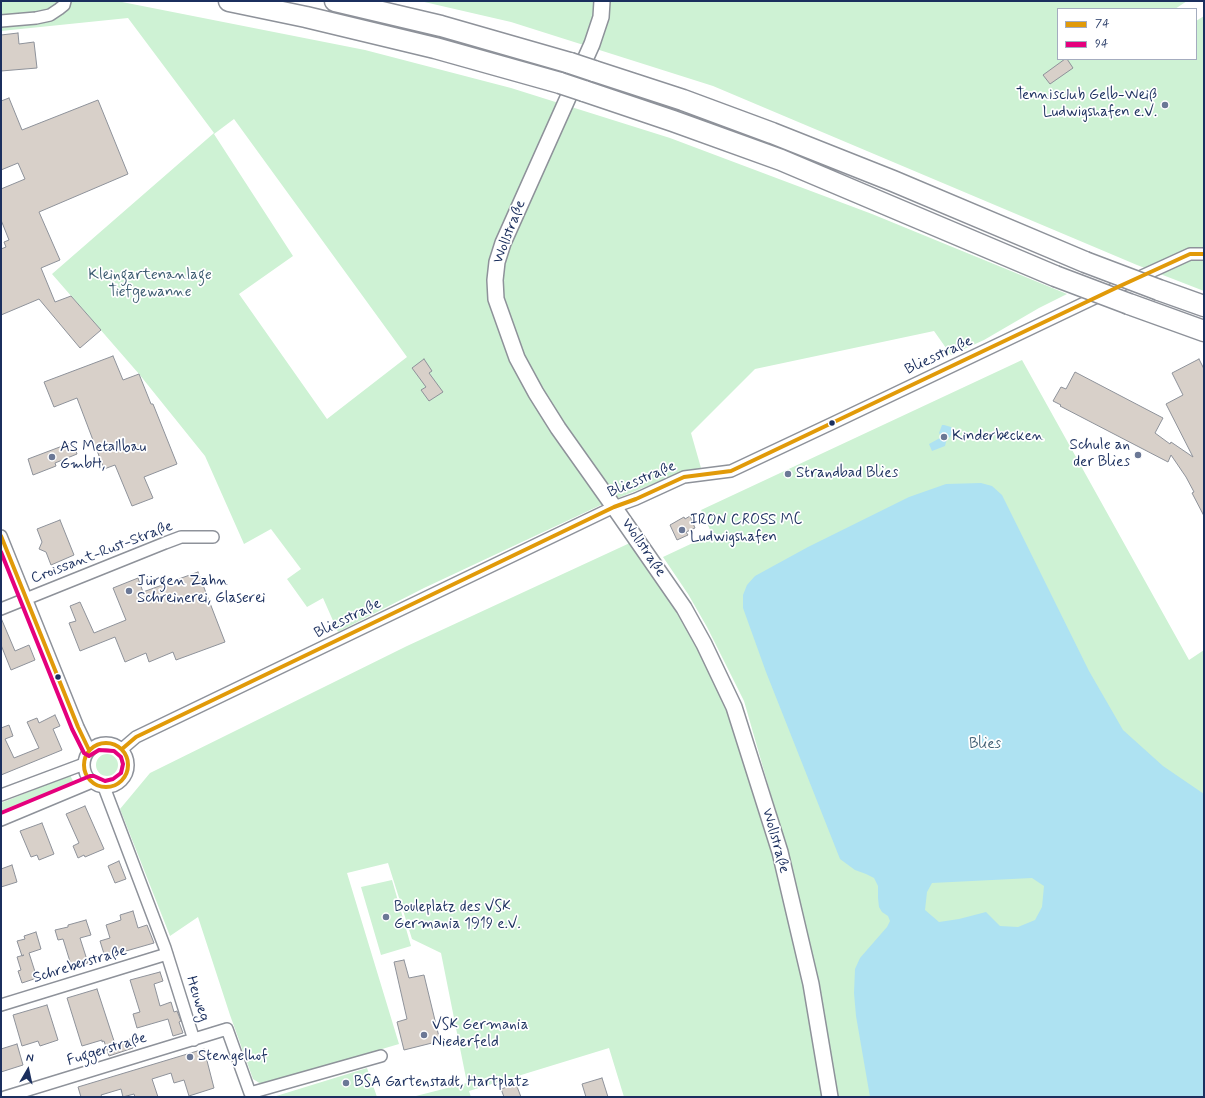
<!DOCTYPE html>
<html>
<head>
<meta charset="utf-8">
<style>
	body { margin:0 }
	#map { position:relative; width:1205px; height:1098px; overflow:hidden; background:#fff; font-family:Mynerve,sans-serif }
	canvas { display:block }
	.frame { position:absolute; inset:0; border:2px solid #1b2f5e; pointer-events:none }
	.legend { position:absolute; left:1057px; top:8px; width:140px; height:52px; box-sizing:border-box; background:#fff; border:1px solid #a4acbf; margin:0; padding:5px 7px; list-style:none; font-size:12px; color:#1b2f5e }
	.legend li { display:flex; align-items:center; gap:8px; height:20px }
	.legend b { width:20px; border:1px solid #a4acbf }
	.north { position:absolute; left:8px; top:1050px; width:40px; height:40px; -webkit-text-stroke:3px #fff; paint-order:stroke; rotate:9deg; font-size:11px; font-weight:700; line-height:16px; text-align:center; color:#1b2f5e }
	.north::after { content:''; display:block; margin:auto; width:14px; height:18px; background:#1b2f5e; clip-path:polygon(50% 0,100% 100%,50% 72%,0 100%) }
</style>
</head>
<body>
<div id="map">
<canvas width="1205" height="1098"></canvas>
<div class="frame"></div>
<ul class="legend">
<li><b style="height:5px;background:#e19a09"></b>74</li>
<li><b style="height:5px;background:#e5007d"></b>94</li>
</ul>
<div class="north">N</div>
</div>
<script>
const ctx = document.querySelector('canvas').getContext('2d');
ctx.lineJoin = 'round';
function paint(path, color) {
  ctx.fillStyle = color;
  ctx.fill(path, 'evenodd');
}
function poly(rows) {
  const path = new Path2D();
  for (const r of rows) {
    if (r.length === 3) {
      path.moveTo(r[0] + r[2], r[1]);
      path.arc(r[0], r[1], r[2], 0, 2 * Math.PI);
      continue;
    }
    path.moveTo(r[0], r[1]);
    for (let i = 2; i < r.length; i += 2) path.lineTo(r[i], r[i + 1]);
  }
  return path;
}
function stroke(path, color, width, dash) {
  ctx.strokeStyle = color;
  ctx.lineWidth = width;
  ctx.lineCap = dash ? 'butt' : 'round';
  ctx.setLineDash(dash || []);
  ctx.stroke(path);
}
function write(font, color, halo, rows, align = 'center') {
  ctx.font = font + ' Mynerve,sans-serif';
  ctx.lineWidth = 3.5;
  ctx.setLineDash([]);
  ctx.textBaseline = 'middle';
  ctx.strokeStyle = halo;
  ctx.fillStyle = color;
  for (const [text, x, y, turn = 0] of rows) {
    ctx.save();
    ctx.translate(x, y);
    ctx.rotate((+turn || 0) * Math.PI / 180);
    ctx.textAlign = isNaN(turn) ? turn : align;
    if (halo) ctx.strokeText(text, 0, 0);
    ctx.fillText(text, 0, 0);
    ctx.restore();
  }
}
const green = poly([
	[1,1,117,1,365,50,511,88,670,138,872,214,1067,294,1039,308,984,340,951,355,934,331,755,369,691,433,701,468,680,473,603,504,424,588,338,632,323,598,307,607,287,579,301,569,271,529,244,544,205,456,139,374,52,274,214,133,128,18,1,31],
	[234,119,407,357,327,419,239,294,293,256,214,134],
	[420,1,1187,1,1175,9,1058,9,1058,59,1196,59,1196,21,1204,16,1204,291,1137,265,713,86,511,22],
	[1022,360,1189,660,1204,650,1204,1097,838,1097,820,986,787,851,744,701,707,627,688,594,663,557,712,534,701,510],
	[632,542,677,609,702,653,729,707,776,856,806,985,825,1097,624,1097,609,1048,469,1091,471,1097,412,1097,467,1083,441,953,412,939,388,863,347,873,399,1044,264,1084,261,1084,253,1079,230,1015,198,917,170,936,120,809,150,773,407,646],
	[107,765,11],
	[70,775,74,783,1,813,1,803],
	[392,880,411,946,381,955,361,887],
	[367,1068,377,1097,273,1097]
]);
const water = poly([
	[942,425,944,425,951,427,953,430,950,437,947,438,945,446,932,451,929,444,940,438,941,436,939,433],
	[981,483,992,486,1002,495,1089,671,1123,730,1163,766,1204,794,1204,1097,870,1097,856,1016,854,993,855,969,860,958,887,927,890,921,888,916,882,912,879,907,878,898,878,886,874,878,866,874,855,870,840,859,766,672,743,608,743,595,747,585,755,576,808,547,909,497,946,484],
	[1032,878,1044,886,1042,907,1035,920,1018,927,1000,926,986,912,959,919,939,922,925,910,927,892,932,883]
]);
const building = poly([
	[18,33,19,44,34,42,37,68,1,71,1,35,18,33],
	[1065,59,1067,59,1073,68,1050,84,1043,75,1065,59],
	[9,98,22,130,98,100,128,174,39,212,60,260,41,268,55,302,71,296,101,330,80,348,39,299,1,315,1,249,6,247,4,242,9,240,1,220,1,189,25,179,18,163,1,170,1,101,9,98],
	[113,356,123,380,139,374,151,404,153,404,177,464,144,477,153,498,132,506,115,465,104,469,77,398,54,407,44,382,113,356],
	[424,359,432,371,429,373,443,392,429,401,421,390,426,387,412,368,424,359],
	[1199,359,1204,369,1204,516,1192,493,1194,492,1186,477,1171,455,1168,462,1060,406,1061,405,1053,401,1061,387,1066,389,1075,372,1163,418,1155,433,1170,444,1171,442,1193,457,1166,404,1183,395,1172,373,1199,359],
	[73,442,77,454,55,463,56,466,33,475,28,459,73,442],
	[690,516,695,528,686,532,688,535,677,540,670,525,684,517,685,519,690,516],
	[60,520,74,555,51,565,46,552,39,549,42,542,37,529,60,520],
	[198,572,225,642,176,660,173,652,149,662,146,653,125,662,115,637,80,651,69,623,76,621,70,606,80,602,94,633,126,620,113,588,138,578,143,592,198,572],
	[1,618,15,651,29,645,35,660,11,670,1,645,1,618],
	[55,715,60,726,53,729,62,750,1,775,1,728,9,725,13,736,5,739,14,758,39,748,27,722,37,718,39,723,55,715],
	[85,806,104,849,85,857,84,855,78,858,73,846,79,843,66,814,85,806],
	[42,823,54,854,39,860,37,855,31,857,20,831,42,823],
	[119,861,126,879,115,883,108,866,119,861],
	[12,865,17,882,1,887,1,869,12,865],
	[133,911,138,928,147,925,154,943,105,957,100,941,110,938,106,925,121,920,120,915,133,911],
	[86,920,91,935,80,938,88,963,72,968,63,939,58,940,55,930,68,927,68,925,86,920],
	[36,932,41,949,29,953,37,978,22,983,18,971,21,970,17,957,24,955,22,956,17,941,25,939,24,936,36,932],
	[404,960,409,978,424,975,440,1041,404,1050,397,1022,407,1019,394,962,404,960],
	[160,972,163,981,154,984,160,1006,171,1002,174,1012,177,1011,181,1021,179,1022,183,1033,173,1036,168,1019,137,1028,133,1014,140,1012,130,980,160,972],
	[97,989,115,1044,130,1039,133,1048,109,1056,104,1041,102,1042,102,1040,82,1046,67,998,97,989],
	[47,1005,58,1040,40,1046,38,1041,22,1046,13,1015,47,1005],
	[17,1044,23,1065,1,1072,1,1049,17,1044],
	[204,1049,214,1088,189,1096,184,1080,174,1083,171,1073,152,1079,158,1097,135,1097,134,1094,123,1097,121,1089,101,1095,102,1097,81,1097,78,1087,204,1049],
	[602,1078,608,1097,586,1097,582,1084,602,1078],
	[516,1084,521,1097,504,1097,501,1089,516,1084]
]);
const street = poly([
	[1,21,36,18,50,15,59,9,64,5,65,1],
	[1,536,78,727,89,750],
	[1,609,165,543,181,537,213,537],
	[106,765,22],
	[122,749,136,737,614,507,636,499,684,477,731,471,833,423,1120,286,1190,254,1204,254],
	[104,787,165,948,194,1040],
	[1,795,84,764],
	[1,820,92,782],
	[1,1005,167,954],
	[5,1097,227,1029,250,1093,381,1056]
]);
const secondary = poly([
	[602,1,601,17,592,44,503,243,497,262,495,280,496,299,517,358,536,393,558,428,614,507,684,608,704,644,734,707,780,852,811,984,830,1097]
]);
const highway = poly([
	[229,1,306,17,435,48,560,83],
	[335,1,441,26,570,63],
	[594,71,683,100,772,133,893,181,1085,262],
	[584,91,673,121,781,160,1055,276],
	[1159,290,1204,306],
	[1129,304,1204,331]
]);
const highwayBridge = poly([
	[570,63,594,71],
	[560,83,584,91],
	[1085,262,1159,290],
	[1055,276,1129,304]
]);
const bus1 = poly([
	[1,536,78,727,89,750],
	[106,765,22],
	[122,749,136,737,614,507,636,499,684,477,731,471,1120,286,1190,254,1204,254]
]);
const bus2 = poly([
	[1,552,72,729,84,753,89,756,99,750,114,751,121,757,123,764,121,773,113,779,105,781,94,776,90,776,1,813]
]);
const markers = [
	[1165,105,4,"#6b7896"],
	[832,423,3.5,"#1b2f5e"],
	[944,437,4,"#6b7896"],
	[1138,455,4,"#6b7896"],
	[52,457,4,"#6b7896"],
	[788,474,4,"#6b7896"],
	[682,530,4,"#6b7896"],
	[129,591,4,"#6b7896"],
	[58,677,3.5,"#1b2f5e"],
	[386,917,4,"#6b7896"],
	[424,1035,4,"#6b7896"],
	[190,1057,4,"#6b7896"],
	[346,1083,4,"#6b7896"]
];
const poiNames = [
	["Tennisclub Gelb-Weiß",1157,96,"right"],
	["Ludwigshafen e.V.",1157,113,"right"],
	["Kinderbecken",952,437],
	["Schule an",1130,446,"right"],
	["der Blies",1130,463,"right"],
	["AS Metallbau",60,448],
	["GmbH,",60,465],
	["Strandbad Blies",796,474],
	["IRON CROSS MC",690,521],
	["Ludwigshafen",690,538],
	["Jürgen Zahn",137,582],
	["Schreinerei, Glaserei",137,599],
	["Bouleplatz des VSK",394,908],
	["Germania 1919 e.V.",394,925],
	["VSK Germania",432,1026],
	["Niederfeld",432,1043],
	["Stengelhof",198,1057],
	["BSA Gartenstadt, Hartplatz",354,1083]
];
const streetNames = [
	["Wollstraße",510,232,-69],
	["Bliesstraße",939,356,-25],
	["Bliesstraße",642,480,-23],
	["Wollstraße",643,548,56],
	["Croissant-Rust-Straße",102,553,-21],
	["Bliesstraße",348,619,-26],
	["Wollstraße",775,841,74],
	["Schreberstraße",80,965,-17],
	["Heuweg",197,999,72],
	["Fuggerstraße",107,1050,-17]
];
const parkNames = [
	["Kleingartenanlage",150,276],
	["Tiefgewanne",150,293],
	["Blies",985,745]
];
paint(green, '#cef2d4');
paint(water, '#aee2f2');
paint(building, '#d8d0c9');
stroke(building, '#8e929a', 1);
stroke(street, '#8e929a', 14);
stroke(secondary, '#8e929a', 18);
stroke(highway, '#8e929a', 23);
stroke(street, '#fff', 11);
stroke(secondary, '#fff', 15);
stroke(highway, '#fff', 20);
stroke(highwayBridge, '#8e929a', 23, []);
stroke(highwayBridge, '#fff', 20);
stroke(bus1, '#e19a09', 4);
stroke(bus2, '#e5007d', 4);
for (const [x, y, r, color] of markers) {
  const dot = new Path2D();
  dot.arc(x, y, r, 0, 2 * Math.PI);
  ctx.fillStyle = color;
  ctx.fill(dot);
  stroke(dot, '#fff', 1.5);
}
write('15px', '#1b2f5e', '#fff', poiNames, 'left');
write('15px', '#1b2f5e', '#fff', streetNames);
write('15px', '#3e5d72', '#fff', parkNames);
</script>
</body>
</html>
